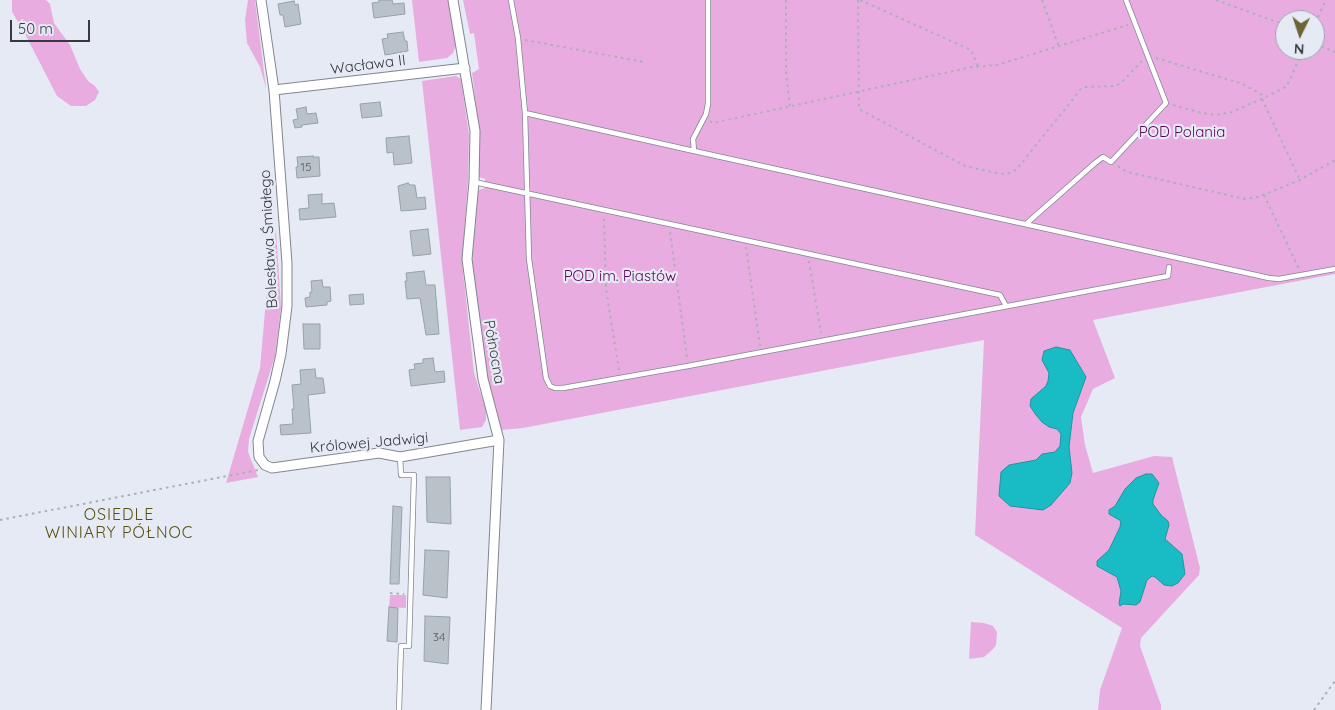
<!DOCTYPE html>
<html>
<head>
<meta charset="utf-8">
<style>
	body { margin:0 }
	#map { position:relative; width:1335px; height:710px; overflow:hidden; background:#e6eaf4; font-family:Quicksand,sans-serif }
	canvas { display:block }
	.north { position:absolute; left:1275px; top:10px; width:50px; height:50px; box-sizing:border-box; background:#e6eaf4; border:1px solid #a0a3ab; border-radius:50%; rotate:184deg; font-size:14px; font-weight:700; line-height:20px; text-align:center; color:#37393d }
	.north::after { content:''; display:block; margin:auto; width:18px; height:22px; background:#6b6633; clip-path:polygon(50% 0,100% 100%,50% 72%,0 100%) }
	.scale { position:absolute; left:10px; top:20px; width:80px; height:22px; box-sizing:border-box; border:2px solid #37393d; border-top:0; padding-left:6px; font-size:15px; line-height:18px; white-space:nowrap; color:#37393d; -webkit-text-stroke:4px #e6eaf4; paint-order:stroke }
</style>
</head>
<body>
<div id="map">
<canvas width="1335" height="710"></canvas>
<div class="north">N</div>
<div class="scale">50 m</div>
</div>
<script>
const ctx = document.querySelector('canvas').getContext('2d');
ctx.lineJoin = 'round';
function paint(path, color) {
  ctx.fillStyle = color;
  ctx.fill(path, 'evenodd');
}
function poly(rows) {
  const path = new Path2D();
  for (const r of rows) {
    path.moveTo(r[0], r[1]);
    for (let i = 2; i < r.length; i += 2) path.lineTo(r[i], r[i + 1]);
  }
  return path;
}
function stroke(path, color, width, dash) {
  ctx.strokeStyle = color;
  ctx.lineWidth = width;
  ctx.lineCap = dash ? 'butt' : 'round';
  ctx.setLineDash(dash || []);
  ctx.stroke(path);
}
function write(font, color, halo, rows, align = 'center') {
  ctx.font = font + ' Quicksand,sans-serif';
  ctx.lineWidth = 4.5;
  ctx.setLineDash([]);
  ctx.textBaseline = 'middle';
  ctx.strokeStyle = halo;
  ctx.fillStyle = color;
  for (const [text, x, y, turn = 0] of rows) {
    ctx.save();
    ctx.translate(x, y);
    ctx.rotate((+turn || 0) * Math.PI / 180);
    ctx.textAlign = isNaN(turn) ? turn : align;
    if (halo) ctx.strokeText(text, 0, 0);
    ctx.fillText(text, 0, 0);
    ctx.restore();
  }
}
const green = poly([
	[12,0,46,0,50,4,54,23,70,45,80,69,88,81,95,86,99,92,95,100,86,106,71,106,57,96,23,30,12,12],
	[248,0,255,0,266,88,260,67,247,43,245,20],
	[412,0,448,0,456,45,453,53,447,58,419,62],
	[463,0,1335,0,1335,274,1093,320,1115,378,1093,389,1081,417,1085,445,1093,473,1154,456,1172,457,1200,568,1199,575,1141,638,1140,646,1161,705,1161,710,1098,710,1100,690,1122,628,975,535,984,340,523,428,501,430,486,373,474,282,472,262,478,190,485,188,485,179,479,177,479,128,472,73,479,69,474,33,470,34],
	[1285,20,1315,20,1315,50,1285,50],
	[456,76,461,79,469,135,468,181,462,262,474,373,486,410,486,420,482,427,460,430,422,81],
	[276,230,281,307,275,356,249,439,248,452,258,477,226,483,260,368,266,300],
	[390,595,406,595,406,608,389,607],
	[971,622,984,623,993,626,997,632,996,645,993,649,984,657,969,659]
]);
const water = poly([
	[1056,347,1070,350,1086,377,1073,413,1069,447,1072,473,1070,483,1051,505,1043,510,1010,506,999,496,1001,472,1009,465,1036,460,1042,454,1055,452,1060,446,1061,434,1057,429,1049,427,1042,422,1036,415,1030,406,1031,399,1046,386,1048,381,1049,373,1042,360,1044,351,1056,347],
	[1146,474,1152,474,1159,483,1153,500,1153,504,1161,515,1168,521,1169,525,1165,539,1182,554,1185,574,1178,583,1172,586,1164,585,1155,577,1152,576,1147,580,1140,602,1136,605,1123,604,1120,606,1119,604,1121,591,1117,577,1097,566,1097,561,1109,550,1120,527,1121,521,1109,514,1109,510,1115,506,1125,489,1136,478,1146,474]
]);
const building = poly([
	[379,0,392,0,393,4,404,3,405,14,374,18,372,3,379,2,379,0],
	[294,1,295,5,298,4,301,24,285,27,283,15,280,15,278,4,294,1],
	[403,32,405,41,407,41,408,51,385,55,382,39,388,38,387,34,403,32],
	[380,102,382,116,362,118,360,104,380,102],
	[306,107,307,114,316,113,318,123,302,125,302,127,295,128,293,120,298,119,296,109,306,107],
	[409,136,412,163,394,165,393,152,387,153,386,138,409,136],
	[313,156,313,157,319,157,320,176,297,178,296,167,298,167,297,157,313,156],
	[408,183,410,185,415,185,417,198,425,197,426,209,401,211,398,186,408,183],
	[322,194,322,204,334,203,336,217,300,220,299,209,309,208,308,195,322,194],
	[428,229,431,254,413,256,410,231,428,229],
	[424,271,426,285,435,285,439,334,426,335,420,298,407,299,405,281,407,281,406,273,424,271],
	[322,280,323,287,330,287,331,301,327,302,327,305,306,307,305,298,310,297,310,292,312,292,311,281,322,280],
	[363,294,364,304,350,305,349,295,363,294],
	[303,324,320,324,320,349,304,349,303,324],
	[433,358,435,372,444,371,445,382,411,386,409,370,415,369,414,364,423,363,423,359,433,358],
	[315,369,316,378,323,378,325,393,308,395,311,433,281,435,280,425,293,424,292,409,294,409,292,385,301,384,300,370,315,369],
	[426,477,450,477,451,524,427,522,426,477],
	[393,506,402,507,399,584,390,584,393,506],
	[425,550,449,551,447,598,423,595,425,550],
	[389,607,398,608,397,642,387,641,389,607],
	[425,616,450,617,448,664,424,661,425,616]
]);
const path = poly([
	[786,0,786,73,790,106],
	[858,0,859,109,965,166,1001,174,1009,173,1016,170,1081,89,1086,87,1115,86,1121,83,1142,61],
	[860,0,971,50,978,66],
	[1042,0,1059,47],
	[1216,0,1285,25],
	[1315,23,1326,0],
	[525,40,644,62],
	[1315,44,1335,52],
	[1156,58,1243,84,1266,97,1287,86,1303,50],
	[1262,99,1300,180],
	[1173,105,1202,113,1216,115,1232,112,1266,97],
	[710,121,713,123,972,67,997,65,1128,25],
	[1118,166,1127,172,1245,199,1258,197,1300,180,1335,160],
	[1264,195,1299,269],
	[604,219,606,289,619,370],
	[670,232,687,358],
	[746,247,760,346],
	[809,261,821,333],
	[0,520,258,470],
	[390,593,404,594],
	[1314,710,1335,681]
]);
const lane = poly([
	[511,0,518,38,525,113,694,151],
	[708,0,708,104,706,114,693,139,694,151,1269,278,1279,279,1335,269],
	[525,113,529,259,546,378,550,386,555,388,563,388,688,366,1168,276,1169,267],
	[474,182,1000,295,1006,306],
	[1026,224,1095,163,1103,157,1111,162,1166,103,1126,0],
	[399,710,401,646,409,646,414,475,401,475,400,457]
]);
const street = poly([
	[261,0,274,90,287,263,287,306,281,354,275,381,258,441,259,457,265,465,272,468,379,453,400,457,499,440],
	[453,0,475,131,474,182,467,259,483,379,499,440,486,710],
	[274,90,465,68]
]);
const numberNames = [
	["15",306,167],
	["34",439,637]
];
const streetNames = [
	["Wacława II",368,65,-7],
	["Bolesława Śmiałego",269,239,-93],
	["Północna",494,352,80],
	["Królowej Jadwigi",369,443,-5]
];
const parkNames = [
	["POD Polania",1182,132],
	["POD im. Piastów",620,276]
];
const neighbourhoodNames = [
	["OSIEDLE",119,515],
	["WINIARY PÓŁNOC",119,533]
];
paint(green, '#e9ace1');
paint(water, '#19bcc5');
stroke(water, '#22959c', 1);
paint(building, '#b8c2c8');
stroke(building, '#97a1a7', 1);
stroke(lane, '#828690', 6);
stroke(street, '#828690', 11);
stroke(path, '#acafb7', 2, [2.5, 4]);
stroke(lane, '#fff', 4.5);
stroke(street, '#fff', 9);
write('12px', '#575b60', null, numberNames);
write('15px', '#37393d', '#e6eaf4', streetNames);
write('15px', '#5f045a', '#e6eaf4', parkNames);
ctx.letterSpacing = '1px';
write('16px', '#575114', '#e6eaf4', neighbourhoodNames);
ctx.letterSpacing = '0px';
</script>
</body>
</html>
